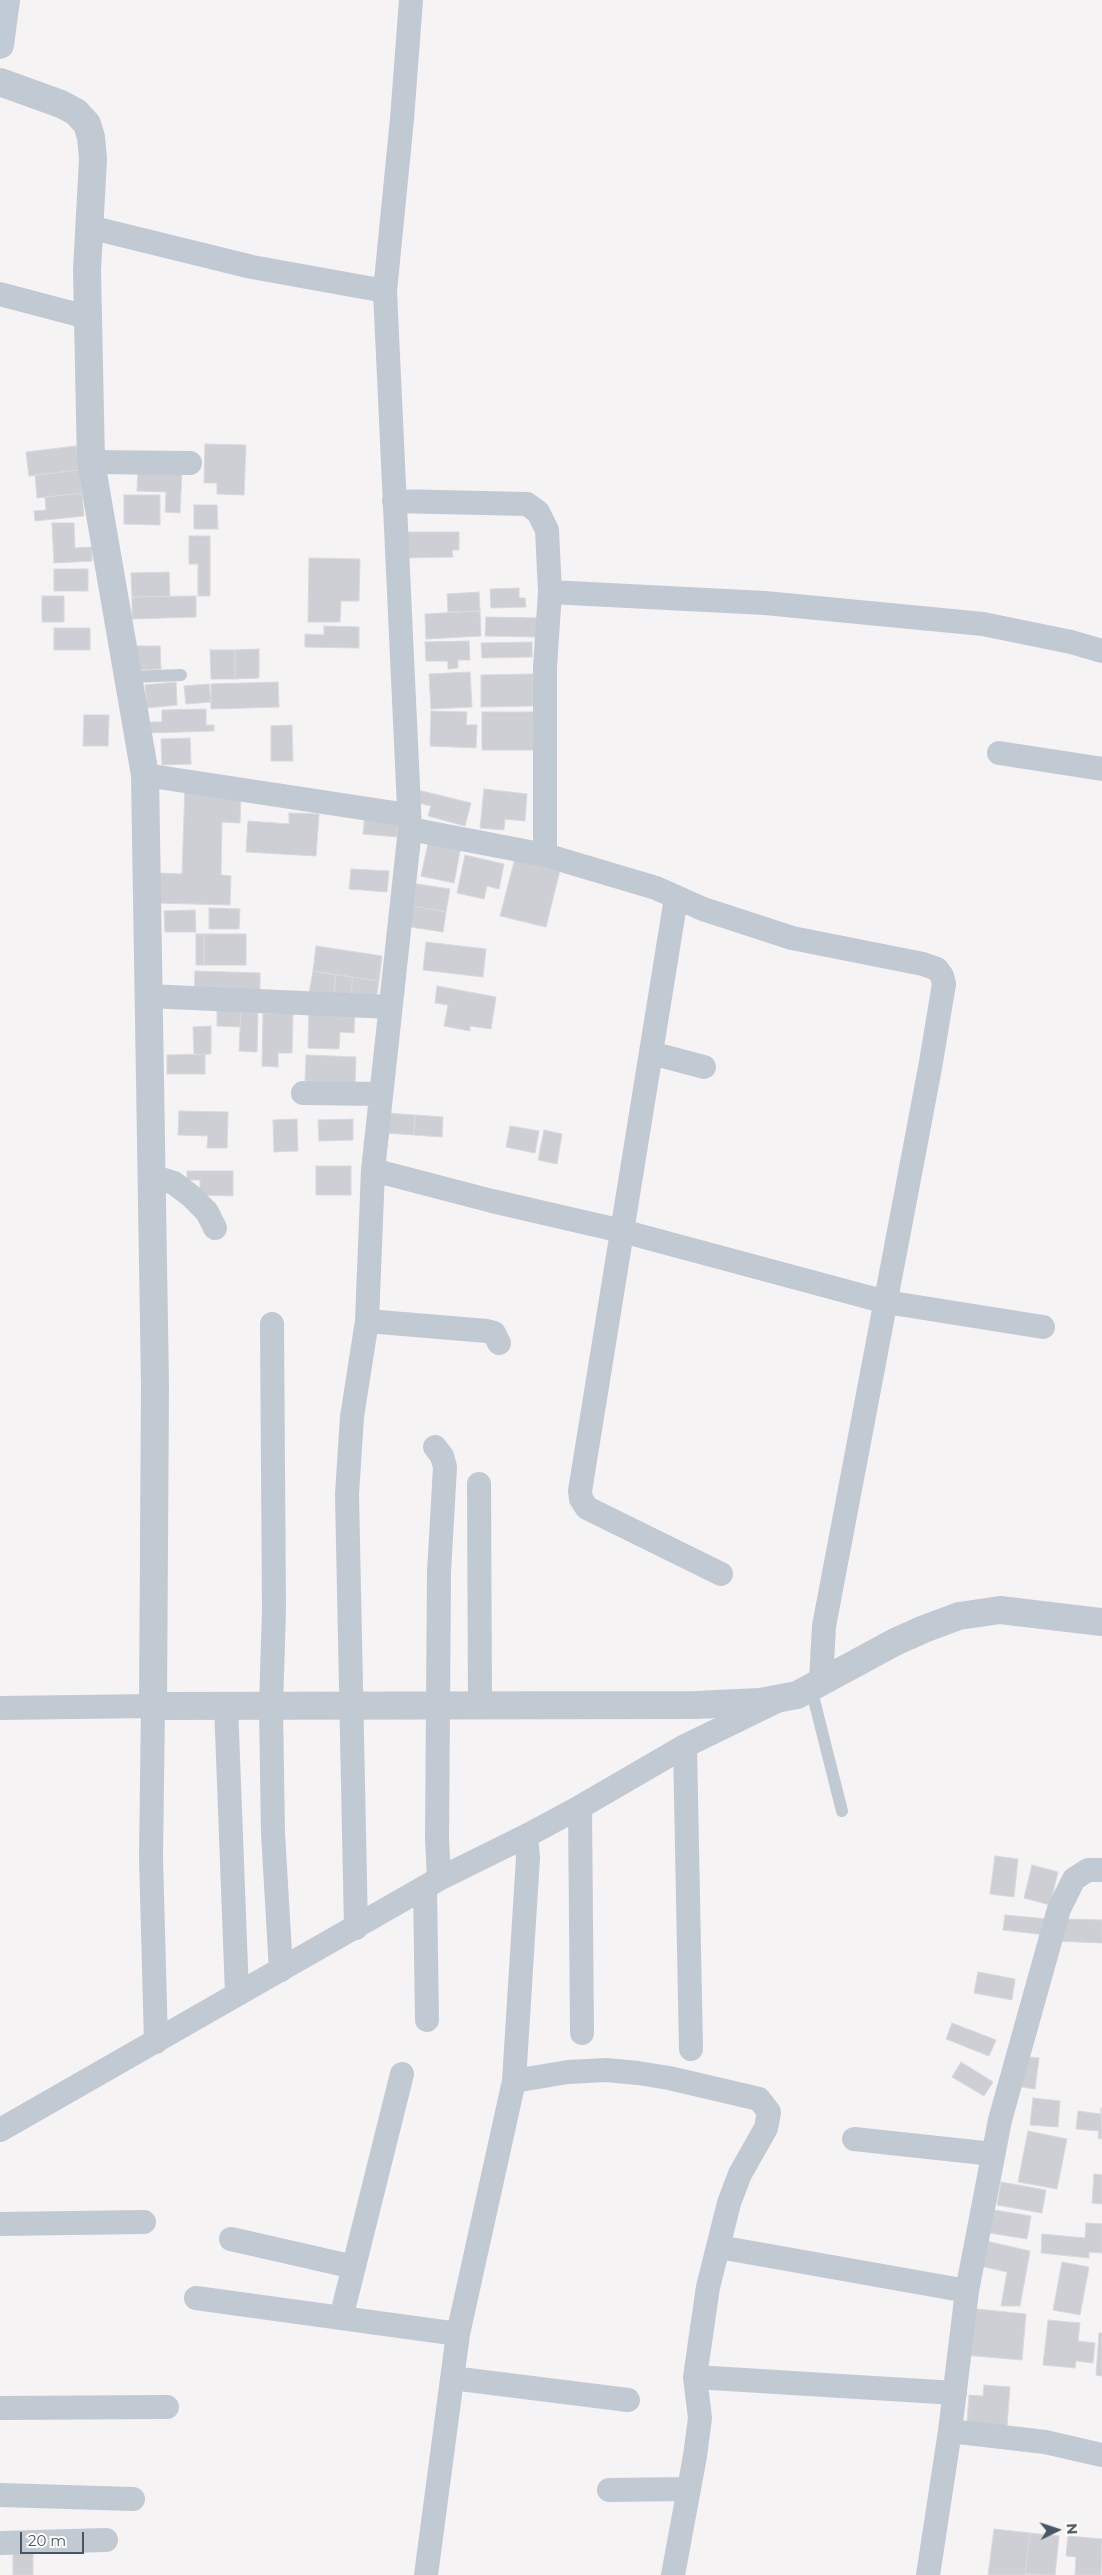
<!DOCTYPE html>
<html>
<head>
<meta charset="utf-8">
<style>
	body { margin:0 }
	#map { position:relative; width:1102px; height:2575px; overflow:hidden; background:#f5f3f3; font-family:Montserrat,sans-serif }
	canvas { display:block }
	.north { position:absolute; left:1032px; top:2505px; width:50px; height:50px; -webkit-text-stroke:4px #fff; paint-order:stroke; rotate:86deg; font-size:14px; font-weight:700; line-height:20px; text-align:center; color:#4a5661 }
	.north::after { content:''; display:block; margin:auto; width:18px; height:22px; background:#4a5661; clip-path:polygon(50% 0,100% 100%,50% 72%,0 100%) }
	.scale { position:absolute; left:20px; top:2532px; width:64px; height:22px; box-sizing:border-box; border:2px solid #4a5661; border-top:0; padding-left:6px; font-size:15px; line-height:18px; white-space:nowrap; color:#4a5661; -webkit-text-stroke:4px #fff; paint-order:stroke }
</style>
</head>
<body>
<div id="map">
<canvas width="1102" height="2575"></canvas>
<div class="north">N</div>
<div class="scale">20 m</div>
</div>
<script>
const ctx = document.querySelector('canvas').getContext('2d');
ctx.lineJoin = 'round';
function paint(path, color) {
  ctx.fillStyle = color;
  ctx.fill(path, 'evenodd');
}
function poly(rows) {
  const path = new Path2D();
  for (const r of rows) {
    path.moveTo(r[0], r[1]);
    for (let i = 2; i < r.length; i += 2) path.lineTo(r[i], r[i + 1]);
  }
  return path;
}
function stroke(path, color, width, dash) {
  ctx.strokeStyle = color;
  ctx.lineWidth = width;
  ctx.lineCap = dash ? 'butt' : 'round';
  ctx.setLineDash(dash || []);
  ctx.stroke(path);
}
const building = poly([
	[205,444,246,445,244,495,217,494,217,483,204,483,205,444],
	[76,446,79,470,29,476,26,452,76,446],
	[138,467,182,469,180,513,165,512,166,492,137,491,138,467],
	[79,470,82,493,37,498,35,475,79,470],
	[82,493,84,516,35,521,34,511,46,510,45,497,82,493],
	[124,495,160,495,160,525,124,524,124,495],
	[194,505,217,505,218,529,194,529,194,505],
	[52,523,74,523,75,548,92,547,92,561,54,563,52,523],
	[401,532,459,532,459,550,452,550,453,557,401,558,401,532],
	[189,536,210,536,210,596,198,596,198,564,189,564,189,536],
	[309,558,360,559,359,601,341,601,340,622,308,622,309,558],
	[54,569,88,569,88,591,54,591,54,569],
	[169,572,170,596,132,597,131,573,169,572],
	[519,588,519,598,525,598,526,607,491,608,490,589,519,588],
	[479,592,480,611,448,612,447,594,479,592],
	[42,596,64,596,64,622,42,622,42,596],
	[196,596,196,617,132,619,132,597,196,596],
	[480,611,481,636,426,639,425,614,480,611],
	[486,617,539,618,539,637,485,636,486,617],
	[324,626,359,627,359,648,305,647,305,634,324,635,324,626],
	[54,628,90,628,90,650,54,650,54,628],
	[469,641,470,660,458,660,458,668,448,669,448,661,426,661,425,642,469,641],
	[532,642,532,657,482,658,481,643,532,642],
	[136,646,160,646,161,669,137,670,136,646],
	[259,649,259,678,235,679,235,650,259,649],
	[210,650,235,650,235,679,211,679,210,650],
	[470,672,472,707,431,709,429,674,470,672],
	[533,674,533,706,481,707,481,675,533,674],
	[176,682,177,705,147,708,145,685,176,682],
	[278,682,279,707,211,709,211,684,278,682],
	[209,684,211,702,186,704,184,686,209,684],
	[206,709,206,725,214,725,214,731,148,733,148,722,162,722,162,710,206,709],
	[431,711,467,712,466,725,477,725,476,748,430,746,431,711],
	[482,712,540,712,540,750,482,750,482,712],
	[84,715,109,715,108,746,83,746,84,715],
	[292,725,293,761,271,761,271,726,292,725],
	[190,738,191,764,162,765,161,739,190,738],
	[185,787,241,794,240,823,222,822,221,875,231,876,230,905,156,903,157,873,182,874,185,787],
	[484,789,527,794,525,821,505,819,504,830,480,828,484,789],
	[418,790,471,803,465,826,428,816,431,806,415,802,418,790],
	[289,813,319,814,316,856,246,852,248,821,289,824,289,813],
	[365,814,399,817,397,837,363,834,365,814],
	[430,834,462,841,454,883,421,876,430,834],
	[516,854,561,866,546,927,500,916,516,854],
	[465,855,504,864,499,889,487,886,484,899,457,893,465,855],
	[351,869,389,871,387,892,349,889,351,869],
	[411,883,450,889,446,912,407,905,411,883],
	[407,905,446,912,443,932,404,926,407,905],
	[209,908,240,909,239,929,209,929,209,908],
	[195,910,196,932,165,932,164,911,195,910],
	[196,934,204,934,204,965,196,965,196,934],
	[204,934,246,934,246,965,204,965,204,934],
	[426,942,486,949,483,977,423,970,426,942],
	[316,946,382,956,379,981,313,971,316,946],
	[195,971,260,973,260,992,194,990,195,971],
	[313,971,336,975,333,998,309,994,313,971],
	[336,975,353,977,350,1000,333,998,336,975],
	[353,977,379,981,375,1004,350,1000,353,977],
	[437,986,496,997,491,1029,470,1026,470,1031,444,1026,448,1005,435,1003,437,986],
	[309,1007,355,1009,354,1033,340,1032,339,1049,308,1048,309,1007],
	[217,1009,241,1010,240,1027,217,1026,217,1009],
	[241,1010,258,1010,257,1052,239,1051,241,1010],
	[263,1013,293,1014,292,1053,278,1053,278,1067,262,1066,263,1013],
	[211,1026,211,1054,194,1055,193,1027,211,1026],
	[205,1054,205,1074,167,1074,167,1055,205,1054],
	[306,1055,356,1057,355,1083,305,1081,306,1055],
	[179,1111,228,1112,227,1148,207,1148,208,1136,178,1135,179,1111],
	[387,1113,415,1115,414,1135,386,1133,387,1113],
	[415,1115,443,1117,442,1137,414,1135,415,1115],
	[297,1119,298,1151,274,1152,273,1120,297,1119],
	[353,1119,353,1140,319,1141,318,1120,353,1119],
	[510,1126,539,1131,535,1153,506,1147,510,1126],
	[544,1130,562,1134,557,1164,538,1160,544,1130],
	[316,1166,351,1166,351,1195,316,1195,316,1166],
	[187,1171,233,1171,233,1196,200,1195,200,1180,187,1180,187,1171],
	[995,1856,1018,1859,1014,1897,990,1894,995,1856],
	[1032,1865,1058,1872,1050,1905,1024,1898,1032,1865],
	[1005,1915,1048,1919,1046,1935,1003,1930,1005,1915],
	[1065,1919,1102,1920,1102,1943,1055,1941,1065,1919],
	[978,1972,1015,1979,1012,2000,974,1993,978,1972],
	[952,2023,996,2040,989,2056,946,2039,952,2023],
	[1019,2056,1039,2058,1035,2089,1015,2086,1019,2056],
	[961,2062,993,2082,984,2096,952,2077,961,2062],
	[1033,2098,1060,2101,1058,2127,1030,2125,1033,2098],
	[1101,2108,1102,2139,1098,2138,1099,2131,1076,2129,1078,2111,1101,2114,1101,2108],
	[1028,2131,1067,2139,1057,2189,1018,2182,1028,2131],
	[1094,2174,1102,2175,1102,2204,1092,2203,1094,2174],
	[1001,2182,1046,2190,1042,2213,997,2205,1001,2182],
	[994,2210,1031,2216,1027,2239,990,2233,994,2210],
	[1086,2223,1102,2224,1102,2253,1089,2252,1089,2258,1041,2253,1042,2234,1085,2238,1086,2223],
	[986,2241,1030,2251,1020,2306,1001,2306,1007,2272,980,2266,986,2241],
	[1062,2262,1089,2267,1080,2315,1053,2310,1062,2262],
	[967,2308,1026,2314,1022,2360,963,2355,967,2308],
	[1048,2320,1080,2323,1078,2341,1095,2343,1093,2363,1076,2361,1075,2368,1043,2365,1048,2320],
	[1099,2333,1102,2333,1102,2376,1096,2375,1099,2333],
	[984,2385,1010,2387,1007,2426,967,2422,969,2395,983,2396,984,2385],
	[994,2529,1030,2533,1025,2575,988,2575,994,2529],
	[1030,2533,1059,2536,1055,2575,1025,2574,1030,2533],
	[1068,2536,1102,2539,1101,2575,1075,2575,1076,2557,1066,2556,1068,2536],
	[13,2550,33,2550,33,2575,13,2575,13,2550]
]);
const service = poly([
	[129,677,181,675],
	[811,1688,842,1811]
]);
const minor = poly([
	[411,0,402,119,385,291,410,829,373,1170,492,1201,622,1231,886,1302,1043,1327],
	[89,227,252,267,385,291],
	[0,294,87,317],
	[91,462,190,463],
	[394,501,527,504,538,512,547,530,550,592,765,603,983,624,1071,642,1102,651],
	[999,753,1102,769],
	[145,775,408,815],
	[410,829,545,855,656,888,703,909,792,938,923,964,937,969,942,976,944,984,930,1068,824,1626,821,1681],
	[545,855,545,667,550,592],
	[676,898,580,1491,581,1499,587,1508,721,1574],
	[148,996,390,1007],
	[651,1053,704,1067],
	[303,1093,381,1094],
	[151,1176,174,1183,191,1196,207,1212,215,1228],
	[367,1321,487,1331,494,1333,499,1343],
	[272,1324,274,1610,271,1706,273,1833,281,1970],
	[435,1447,442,1456,445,1467,439,1572,437,1838,439,1879],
	[479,1484,480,1703],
	[226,1705,237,1994],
	[0,1708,153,1706,151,1857,156,2042],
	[685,1746,691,2049],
	[580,1807,582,2033],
	[425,1887,427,2020],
	[356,1928,347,1494,352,1417,367,1321,373,1170],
	[514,2081,568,2072,606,2070,638,2073,669,2078,759,2099,769,2112,766,2128,740,2174,729,2203,708,2287,695,2377,700,2418,695,2456,673,2575],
	[0,2130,439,1879,526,1836],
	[854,2139,993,2154],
	[0,2224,144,2222],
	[231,2239,354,2267],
	[719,2247,967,2291],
	[196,2298,458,2334],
	[341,2318,402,2074],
	[695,2377,955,2393],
	[452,2378,628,2400],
	[0,2408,167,2407],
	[950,2431,1045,2442,1102,2455],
	[609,2490,688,2489],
	[0,2495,133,2499],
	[0,2543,106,2540],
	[426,2575,458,2334,514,2081,528,1858,526,1836,580,1807,685,1746,775,1702],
	[928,2575,950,2431,967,2291,1000,2120,1059,1909,1074,1879,1088,1870,1102,1870]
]);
const tertiary = poly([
	[0,82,61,104,76,112,87,124,91,137,93,159,87,270,91,462,145,775,155,1385,153,1706,696,1705,760,1702,797,1695,895,1642,924,1629,959,1616,1000,1610,1102,1622]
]);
const secondary = poly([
	[0,45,6,0]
]);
paint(building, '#cdcfd5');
stroke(building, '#d7d9de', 1);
stroke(service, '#c1cad2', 12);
stroke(minor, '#c1cad2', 24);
stroke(tertiary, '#c1cad2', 28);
stroke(secondary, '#c1cbd6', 28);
</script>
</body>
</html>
